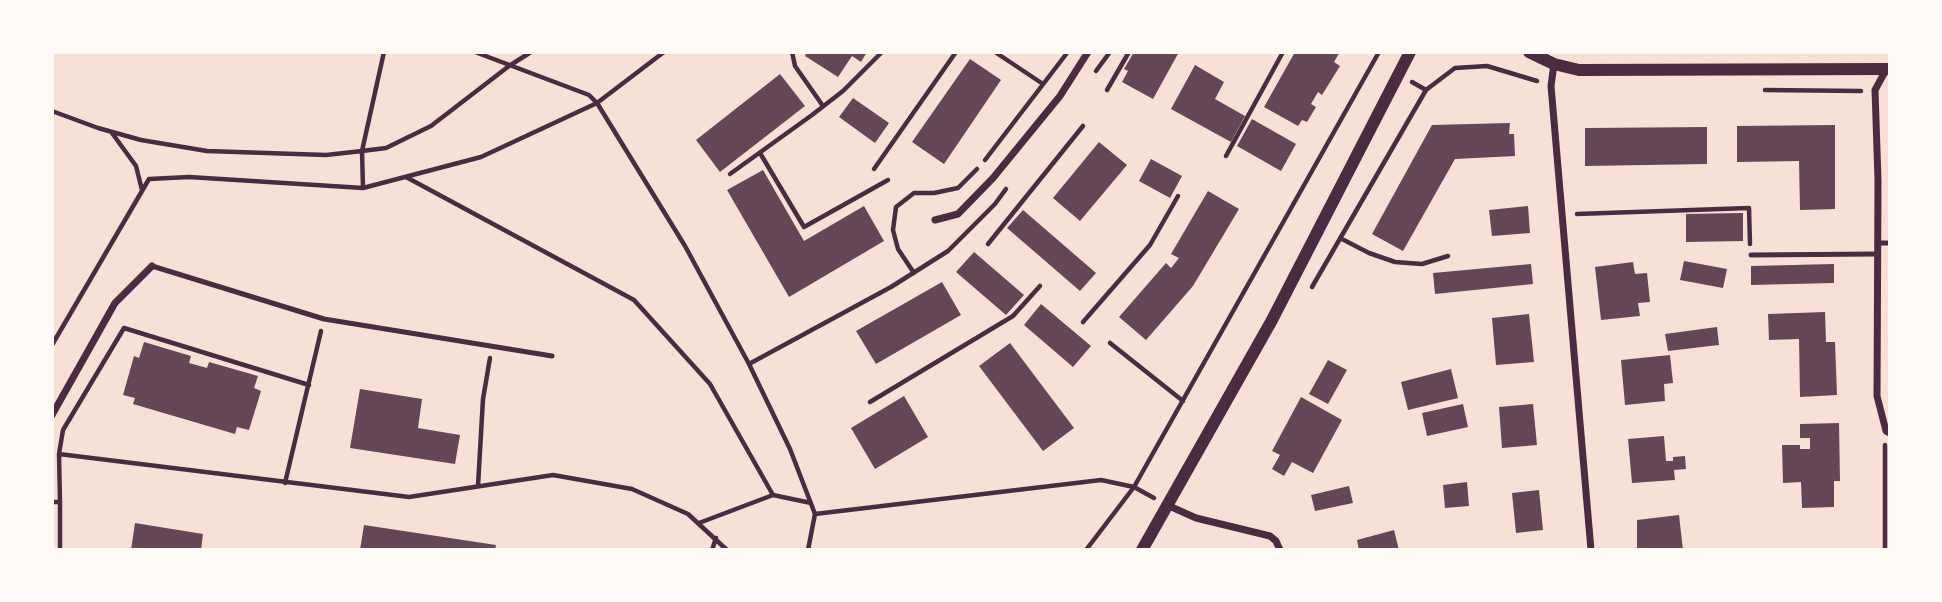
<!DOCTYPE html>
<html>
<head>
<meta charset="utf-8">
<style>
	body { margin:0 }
	#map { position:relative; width:1942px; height:602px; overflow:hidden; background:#f7e1d7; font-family:"IBM Plex Sans",sans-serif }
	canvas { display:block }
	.frame { position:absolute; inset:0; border:54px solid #fffaf5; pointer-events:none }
</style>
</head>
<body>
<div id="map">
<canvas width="1942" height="602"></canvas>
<div class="frame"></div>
</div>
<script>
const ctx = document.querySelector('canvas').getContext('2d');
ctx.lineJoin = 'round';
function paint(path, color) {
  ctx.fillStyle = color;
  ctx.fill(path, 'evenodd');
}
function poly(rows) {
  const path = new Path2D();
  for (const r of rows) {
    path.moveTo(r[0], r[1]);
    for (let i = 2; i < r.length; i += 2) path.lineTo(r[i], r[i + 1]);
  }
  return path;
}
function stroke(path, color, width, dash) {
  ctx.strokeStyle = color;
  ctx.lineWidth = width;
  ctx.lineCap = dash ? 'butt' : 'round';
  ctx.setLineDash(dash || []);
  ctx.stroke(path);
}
const building = poly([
	[807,52,867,52,861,62,852,56,838,77,805,56],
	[1134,52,1179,52,1153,99,1122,82,1128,71,1124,69],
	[1295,52,1340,52,1334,62,1340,66,1322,95,1318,92,1311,104,1316,107,1307,122,1302,120,1298,126,1264,107],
	[970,59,1001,80,944,164,912,142],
	[1195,65,1224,82,1215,99,1245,116,1231,142,1171,109],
	[780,74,805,106,720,172,696,140],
	[853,98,889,123,875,143,839,117],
	[1252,119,1296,144,1281,171,1237,146],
	[1510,123,1509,134,1514,134,1515,156,1455,159,1403,251,1372,234,1432,125],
	[1835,125,1835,209,1800,210,1799,161,1737,162,1737,126],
	[1707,127,1707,164,1585,166,1585,128],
	[1099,142,1127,165,1080,221,1053,198],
	[1151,159,1182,176,1170,198,1139,181],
	[763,170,804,241,864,206,884,241,789,297,727,190],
	[1208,191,1239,209,1193,286,1146,340,1119,317,1166,263,1171,268,1179,258,1171,254],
	[1528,206,1530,233,1492,236,1489,210],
	[1023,210,1096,273,1080,291,1007,228],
	[1743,213,1743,241,1686,242,1686,214],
	[974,252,1024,295,1006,315,956,272],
	[1684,261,1727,269,1723,288,1680,280],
	[1633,262,1635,274,1647,273,1650,302,1638,303,1640,316,1601,320,1595,267],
	[1531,264,1533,284,1435,294,1433,273],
	[1834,264,1834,283,1751,285,1751,266],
	[942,282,961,315,876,364,856,331],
	[1041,304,1091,346,1073,367,1024,325],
	[1825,312,1826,342,1835,342,1837,395,1800,397,1799,339,1769,340,1768,314],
	[1529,314,1534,362,1496,365,1492,318],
	[1717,327,1719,345,1668,351,1665,334],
	[144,342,191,356,189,363,207,368,209,362,258,376,254,388,261,391,249,430,237,427,235,434,133,404,135,398,123,395,134,356,139,358],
	[1010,343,1074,428,1043,451,979,366],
	[1670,355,1673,383,1664,384,1665,401,1625,405,1621,360],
	[1328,360,1347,370,1328,404,1309,394],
	[1451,369,1458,398,1408,410,1401,382],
	[360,389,422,399,418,428,460,435,455,464,350,448],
	[904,396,928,437,875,469,851,428],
	[1301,397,1342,420,1313,473,1292,462,1284,476,1272,469,1280,455,1272,451],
	[1463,404,1468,427,1427,436,1422,413],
	[1533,404,1537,445,1502,448,1499,407],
	[1839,423,1840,481,1834,481,1834,507,1802,508,1801,482,1783,483,1782,445,1800,445,1800,449,1810,449,1810,438,1800,438,1800,424],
	[1664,436,1666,461,1673,461,1673,457,1685,456,1686,469,1674,470,1675,480,1632,483,1628,439],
	[1467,482,1469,506,1445,508,1443,485],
	[1349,486,1353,503,1315,511,1311,495],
	[1539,490,1543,530,1516,533,1512,493],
	[1679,515,1683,550,1637,550,1637,520],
	[135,523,203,534,201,550,131,550],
	[364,525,496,545,495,550,360,550],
	[1394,530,1399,550,1359,550,1357,540]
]);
const path = poly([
	[475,52,589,95,597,103,685,246,749,364,790,449,815,514,808,550],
	[792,52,795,66,823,106],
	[995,52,1043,84],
	[1096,71,1110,52],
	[1412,82,1426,90],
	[1107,90,1129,52],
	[1765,90,1861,91],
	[52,111,98,128,141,140,207,151,326,155,362,151,386,148,431,126,509,66,531,52],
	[112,133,136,166,142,190],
	[760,153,804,227,888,180],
	[1226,156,1283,52],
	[985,160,1067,53],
	[874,169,956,52],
	[730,174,812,115,843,91,882,52],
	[406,177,634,300,710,384,773,495],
	[363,188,362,151,384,52],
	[1577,214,1749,208,1750,244],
	[1340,238,1369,253,1395,262,1422,264,1448,256],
	[988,244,1083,126],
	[914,273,898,249,893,230,896,207,914,193,934,193,958,188,977,169],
	[1312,287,1426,90,1455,68,1487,66,1537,81],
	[1083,322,1150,245,1178,196],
	[1110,343,1183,401],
	[52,345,149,179,189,177,363,188,481,157,597,103,664,52],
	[749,364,891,287,948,251,995,204,1006,189],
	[870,402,1013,316,1040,286],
	[59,454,409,497,553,475,632,489,688,514,727,550],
	[285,483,321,331],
	[478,486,483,399,490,358],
	[52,502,60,502,59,454,63,430,124,328,309,385],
	[60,502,60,550],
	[815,514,1101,480,1134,487,1154,498],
	[699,523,773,495,811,503],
	[712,550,716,538],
	[1086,550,1134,487,1379,52],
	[1885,550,1885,445]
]);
const service = poly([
	[1878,243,1890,243],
	[1751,255,1877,254],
	[152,266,324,319,552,356]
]);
const minor = poly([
	[1554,64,1551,86,1591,550],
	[1887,68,1875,90,1878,180,1877,396,1886,431,1890,433],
	[935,220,958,214,993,178,1060,96,1088,52],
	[52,415,115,303,152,266],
	[1167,505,1196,518,1270,536,1276,541,1280,550]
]);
const tertiary = poly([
	[1529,52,1554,64,1579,70,1890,69],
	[1142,550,1272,320,1410,52]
]);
paint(building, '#644757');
stroke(path, '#4a2c40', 4.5);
stroke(service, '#4a2c40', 5);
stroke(minor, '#4a2c40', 7);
stroke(tertiary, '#4a2c40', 12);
</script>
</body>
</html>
